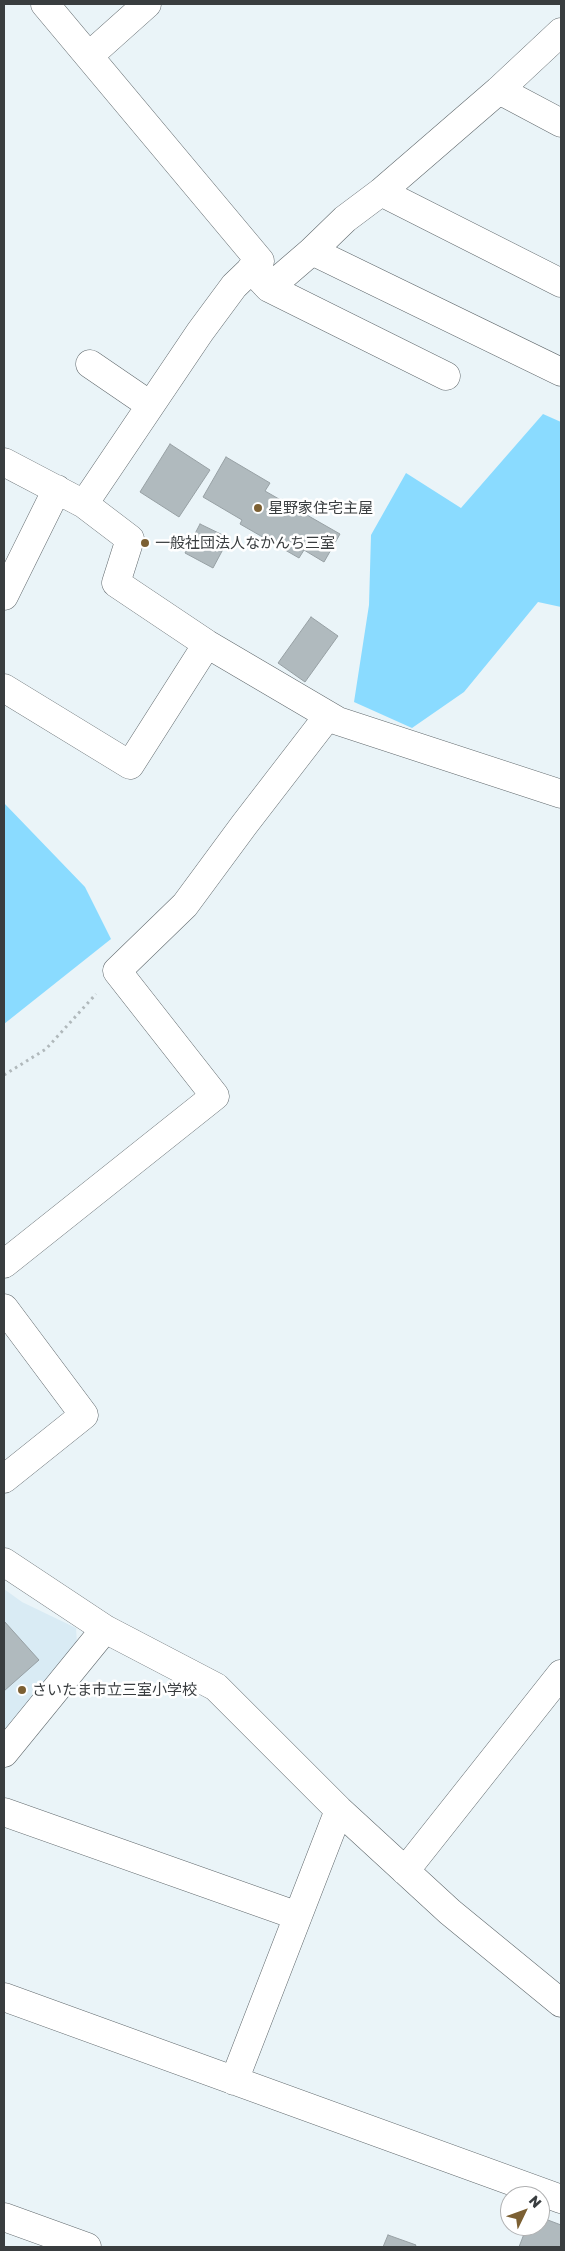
<!DOCTYPE html>
<html>
<head>
<meta charset="utf-8">
<style>
	body { margin:0 }
	#map { position:relative; width:565px; height:2251px; overflow:hidden; background:#eaf4f8; font-family:"Golos Text",sans-serif }
	canvas { display:block }
	.frame { position:absolute; inset:0; border:5px solid #393d3f; pointer-events:none }
	.north { position:absolute; left:500px; top:2186px; width:50px; height:50px; box-sizing:border-box; background:#fff; border:1px solid #b0b1b2; border-radius:50%; rotate:48deg; font-size:14px; font-weight:700; line-height:20px; text-align:center; color:#393d3f }
	.north::after { content:''; display:block; margin:auto; width:18px; height:22px; background:#7c6033; clip-path:polygon(50% 0,100% 100%,50% 72%,0 100%) }
</style>
</head>
<body>
<div id="map">
<canvas width="565" height="2251"></canvas>
<div class="frame"></div>
<div class="north">N</div>
</div>
<script>
const ctx = document.querySelector('canvas').getContext('2d');
ctx.lineJoin = 'round';
function paint(path, color) {
  ctx.fillStyle = color;
  ctx.fill(path, 'evenodd');
}
function poly(rows) {
  const path = new Path2D();
  for (const r of rows) {
    path.moveTo(r[0], r[1]);
    for (let i = 2; i < r.length; i += 2) path.lineTo(r[i], r[i + 1]);
  }
  return path;
}
function stroke(path, color, width, dash) {
  ctx.strokeStyle = color;
  ctx.lineWidth = width;
  ctx.lineCap = dash ? 'butt' : 'round';
  ctx.setLineDash(dash || []);
  ctx.stroke(path);
}
function write(font, color, halo, rows, align = 'center') {
  ctx.font = font + ' "Golos Text","Noto Sans JP",sans-serif';
  ctx.lineWidth = 5;
  ctx.setLineDash([]);
  ctx.textBaseline = 'middle';
  ctx.strokeStyle = halo;
  ctx.fillStyle = color;
  for (const [text, x, y, turn = 0] of rows) {
    ctx.save();
    ctx.translate(x, y);
    ctx.rotate((+turn || 0) * Math.PI / 180);
    ctx.textAlign = isNaN(turn) ? turn : align;
    if (halo) ctx.strokeText(text, 0, 0);
    ctx.fillText(text, 0, 0);
    ctx.restore();
  }
}
const built = poly([
	[4,1589,22,1602,76,1628,77,1644,4,1736]
]);
const green = poly([
	[543,414,561,422,561,607,538,602,464,692,412,728,354,702,369,605,371,535,406,473,461,508],
	[4,803,85,887,111,939,4,1024]
]);
const building = poly([
	[170,444,210,470,179,517,140,492,170,444],
	[226,457,270,483,265,491,340,534,324,562,304,550,299,558,240,524,242,520,203,497,226,457],
	[200,524,229,538,213,568,185,553,200,524],
	[311,617,338,636,305,682,278,663,311,617],
	[4,1621,39,1660,4,1691,4,1621],
	[540,2217,561,2225,561,2247,519,2247,527,2226,540,2226,540,2217],
	[388,2235,416,2245,415,2247,383,2247,388,2235]
]);
const path = poly([
	[4,1075,46,1049,96,994]
]);
const minor = poly([
	[90,55,147,4],
	[499,90,561,123],
	[381,192,561,283],
	[312,251,561,372],
	[251,269,269,288,312,251,345,219,381,192,499,90,561,32],
	[269,288,446,376],
	[90,364,150,405],
	[4,462,84,504,200,332,234,286,260,261,45,4],
	[84,504,130,539,116,583,207,644,338,721,561,794],
	[4,596,57,489],
	[4,688,130,765,207,644],
	[4,1264,215,1096,117,971,185,905,244,825,328,716],
	[4,1308,84,1415,4,1479],
	[4,1562,105,1629,216,1687,339,1810,450,1912,561,2003],
	[4,1753,105,1629],
	[4,1812,298,1916],
	[405,1871,561,1674],
	[4,1997,561,2199],
	[234,2081,339,1810],
	[4,2217,87,2247]
]);
const markers = [
	[258,508,5,"#7c6033"],
	[145,543,5,"#7c6033"],
	[22,1690,5,"#7c6033"]
];
const poiNames = [
	["星野家住宅主屋",268,508],
	["一般社団法人なかんち三室",155,543],
	["さいたま市立三室小学校",32,1690]
];
paint(built, '#d9ebf4');
paint(green, '#8adbff');
paint(building, '#b0babe');
stroke(building, '#97a0a4', 1);
stroke(minor, '#61696d', 29);
stroke(path, '#b0b8bb', 3, [2.5, 4]);
stroke(minor, '#fff', 28);
for (const [x, y, r, color] of markers) {
  const dot = new Path2D();
  dot.arc(x, y, r, 0, 2 * Math.PI);
  ctx.fillStyle = color;
  ctx.fill(dot);
  stroke(dot, '#fff', 2);
}
write('15px', '#393d3f', '#fff', poiNames, 'left');
</script>
</body>
</html>
